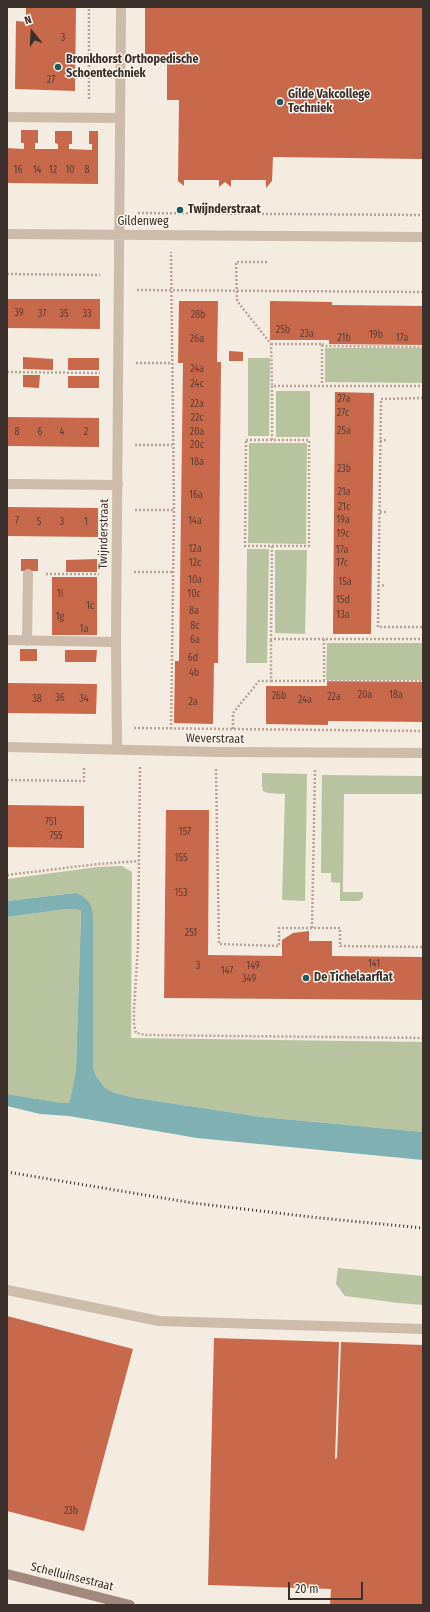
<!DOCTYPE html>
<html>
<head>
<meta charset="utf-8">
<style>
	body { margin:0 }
	#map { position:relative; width:430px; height:1612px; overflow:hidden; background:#f4ebe1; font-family:"Fira Sans Condensed",sans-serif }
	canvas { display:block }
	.frame { position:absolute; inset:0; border:8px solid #3b302b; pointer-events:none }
	.north { position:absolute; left:12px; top:12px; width:40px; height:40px; -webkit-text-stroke:3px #fbf5ee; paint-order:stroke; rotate:342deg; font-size:11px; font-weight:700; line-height:16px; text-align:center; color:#3b302b }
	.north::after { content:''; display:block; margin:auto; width:14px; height:18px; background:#3b302b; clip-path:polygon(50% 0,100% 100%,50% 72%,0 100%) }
	.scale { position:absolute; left:288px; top:1582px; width:75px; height:18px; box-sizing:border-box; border:2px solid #3b302b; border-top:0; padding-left:5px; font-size:12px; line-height:14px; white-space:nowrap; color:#3b302b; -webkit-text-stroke:3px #fbf5ee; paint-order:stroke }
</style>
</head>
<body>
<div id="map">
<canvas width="430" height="1612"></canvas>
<div class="frame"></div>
<div class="north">N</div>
<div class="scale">20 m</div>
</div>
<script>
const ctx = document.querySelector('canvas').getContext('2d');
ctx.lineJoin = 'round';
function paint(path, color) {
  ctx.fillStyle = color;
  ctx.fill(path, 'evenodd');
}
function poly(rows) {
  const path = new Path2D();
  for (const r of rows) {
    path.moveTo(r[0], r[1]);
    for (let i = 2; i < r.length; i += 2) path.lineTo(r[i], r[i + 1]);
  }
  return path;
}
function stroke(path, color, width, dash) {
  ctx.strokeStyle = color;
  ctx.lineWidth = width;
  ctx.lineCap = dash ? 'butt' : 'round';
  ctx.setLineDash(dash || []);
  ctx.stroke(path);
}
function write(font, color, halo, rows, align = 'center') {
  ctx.font = font + ' "Fira Sans Condensed",sans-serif';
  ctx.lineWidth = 3;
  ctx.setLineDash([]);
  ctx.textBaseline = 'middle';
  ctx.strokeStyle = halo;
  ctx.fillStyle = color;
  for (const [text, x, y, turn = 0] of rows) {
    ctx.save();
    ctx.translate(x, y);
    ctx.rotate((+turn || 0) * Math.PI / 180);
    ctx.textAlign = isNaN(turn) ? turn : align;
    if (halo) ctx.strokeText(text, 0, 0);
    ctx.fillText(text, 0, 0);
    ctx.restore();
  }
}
const green = poly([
	[325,348,423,348,423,383,325,382],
	[248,358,270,358,269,436,248,436],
	[276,391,310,391,310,437,276,437],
	[249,443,307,443,306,544,248,543],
	[247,549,269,549,267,663,246,663],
	[275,550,307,550,305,634,275,633],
	[327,643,423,643,423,680,326,680],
	[262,773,307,774,305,901,282,900,285,794,268,793,263,791,262,786],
	[322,775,423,776,423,794,344,794,343,892,363,892,363,898,359,901,340,901,340,883,331,882,331,873,321,873],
	[122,866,132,872,131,1038,423,1042,423,1132,262,1117,136,1098,115,1093,105,1088,96,1076,93,1067,93,919,75,893,7,901,7,879,98,867],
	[67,909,76,909,81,911,81,913,76,1070,70,1100,68,1103,62,1103,7,1094,7,917],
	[338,1268,423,1276,423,1305,399,1303,345,1296,336,1284]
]);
const water = poly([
	[75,893,81,895,89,902,92,909,93,919,93,1067,96,1076,105,1088,115,1093,136,1098,262,1117,423,1132,423,1160,197,1138,69,1116,40,1114,7,1106,7,1094,62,1103,68,1103,70,1100,76,1070,81,913,81,911,76,909,67,909,7,917,7,901]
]);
const building = poly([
	[26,7,76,7,75,91,15,89,16,21,26,22],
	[145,7,423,7,423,159,273,157,272,181,266,188,266,180,231,180,231,187,225,182,219,187,219,180,184,180,184,186,178,181,179,100,167,100,167,55,145,54],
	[21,130,38,130,38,143,35,143,35,149,58,149,58,144,55,143,55,131,72,131,72,144,69,144,69,149,92,150,92,144,89,144,89,131,98,131,98,184,7,183,7,148,24,149,24,143,21,143],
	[7,299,100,299,100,329,7,328],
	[179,301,218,301,217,362,221,362,221,363,218,663,214,663,213,724,174,723,175,661,179,661,183,363,178,363],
	[270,301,332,302,332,305,423,306,423,345,329,344,329,340,270,340],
	[229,351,243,352,243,361,229,361],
	[23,357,53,359,53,370,23,369],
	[68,358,99,358,99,370,68,370],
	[23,375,40,375,39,388,23,387],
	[68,376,99,376,99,388,68,388],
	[335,392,374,393,371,634,333,634],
	[7,417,99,418,99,447,7,446],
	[7,507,98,508,98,537,7,536],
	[21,559,38,559,38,571,21,571],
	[97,559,97,572,66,572,66,560],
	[52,577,97,577,97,635,52,635],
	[20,649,37,649,37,661,20,661],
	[65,650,97,650,96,662,65,662],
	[327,681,423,682,423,722,328,721,328,725,266,724,266,686,327,686],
	[7,683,97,684,96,714,7,713],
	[7,805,84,806,84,848,7,847],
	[166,810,209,810,208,955,282,956,282,940,293,933,309,931,309,941,332,941,332,956,423,957,423,1000,164,998],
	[7,1316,133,1349,84,1531,7,1511],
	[214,1338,339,1342,335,1459,337,1458,341,1342,423,1345,423,1605,330,1605,331,1589,208,1585]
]);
const path = poly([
	[89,99,89,7],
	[138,213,423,215],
	[267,262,236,262,237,301,271,344,272,386],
	[7,274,100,275],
	[137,290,423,292],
	[271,344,322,344,322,385],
	[322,344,326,346,423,347],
	[136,363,172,363],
	[7,372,100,373],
	[423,398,381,399,378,627,423,627],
	[246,440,309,440,309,546,245,546,246,440],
	[272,440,272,386,423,386],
	[380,441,386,440],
	[135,445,172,445],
	[135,510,174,510],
	[380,512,387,512],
	[272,546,271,639,423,639],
	[134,572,174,572],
	[46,574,99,574],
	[378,586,386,585],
	[324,639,324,680],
	[271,681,423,681],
	[134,728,423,731],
	[171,729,174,510,171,252],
	[233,729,233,713,259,681,271,681,271,639],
	[140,767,138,946,134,1010,134,1025,136,1033,146,1035,423,1038],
	[216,769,219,944,279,946,279,928,340,928,340,946,423,947],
	[7,780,84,781,84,766],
	[7,875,98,864,139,861],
	[312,928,315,770]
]);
const lane = poly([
	[7,117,120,118],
	[7,640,116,642],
	[27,641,28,574],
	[7,1290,159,1321,423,1329]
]);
const street = poly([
	[7,234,423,237],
	[7,484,118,485],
	[7,747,216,752,423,753],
	[117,749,116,642,121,7]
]);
const secondary = poly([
	[7,1574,130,1605]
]);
const rail = poly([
	[7,1172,193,1203,320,1218,423,1228]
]);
const markers = [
	[58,67,4,"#1f5a5e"],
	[280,102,4,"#1f5a5e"],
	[180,210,4,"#1f5a5e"],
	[306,978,4,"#1f5a5e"]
];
const numberNames = [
	["3",63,38],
	["27",51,80],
	["16",18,170],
	["14",37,170],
	["12",53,170],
	["10",70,170],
	["8",87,170],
	["39",19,313],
	["37",42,314],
	["35",64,314],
	["33",87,314],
	["28b",198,315],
	["25b",283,330],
	["23a",307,334],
	["19b",376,335],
	["21b",344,338],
	["17a",402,338],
	["26a",197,339],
	["24a",197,369],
	["24c",197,384],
	["27a",344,399],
	["22a",197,404],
	["27c",343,413],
	["22c",197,418],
	["25a",344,431],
	["8",17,432],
	["6",40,432],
	["4",62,432],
	["2",86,432],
	["20a",197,432],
	["20c",197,445],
	["18a",197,462],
	["23b",344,469],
	["21a",344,492],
	["16a",196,495],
	["21c",344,507],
	["19a",343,520],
	["7",17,521],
	["14a",195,521],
	["5",39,522],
	["3",62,522],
	["1",86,522],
	["19c",343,534],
	["12a",195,549],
	["17a",342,550],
	["12c",195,563],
	["17c",342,563],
	["10a",195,580],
	["15a",345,582],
	["1i",60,594],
	["10c",194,594],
	["15d",343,600],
	["1c",90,606],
	["8a",194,611],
	["13a",343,615],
	["1g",60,617],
	["8c",195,626],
	["1a",84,629],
	["6a",195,640],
	["6d",193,658],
	["4b",194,673],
	["20a",365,695],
	["18a",396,695],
	["26b",279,696],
	["22a",334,697],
	["36",60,698],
	["38",37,699],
	["34",84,699],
	["24a",305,700],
	["2a",193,702],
	["751",51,822],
	["157",185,832],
	["755",56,836],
	["155",181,858],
	["153",181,893],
	["251",191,933],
	["141",374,964],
	["3",198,966],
	["149",253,966],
	["147",227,971],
	["349",249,979],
	["23b",71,1511]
];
const poiNames = [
	["Bronkhorst Orthopedische",66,60],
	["Schoentechniek",66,74],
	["Gilde Vakcollege",288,95],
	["Techniek",288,109],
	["Twijnderstraat",188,210],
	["De Tichelaarflat",314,978]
];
const streetNames = [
	["Gildenweg",143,222],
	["Twijnderstraat",104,534,-89],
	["Weverstraat",215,739,1],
	["Schelluinsestraat",72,1577,14]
];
paint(green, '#b8c4a0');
paint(water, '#7fb0b2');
paint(building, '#c8694b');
stroke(path, '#b9a596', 2.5, [2, 2]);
stroke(lane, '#cdbbac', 10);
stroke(street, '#cdbbac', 10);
stroke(secondary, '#a18a7d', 10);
stroke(rail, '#3b302b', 3, [1, 3]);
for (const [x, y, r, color] of markers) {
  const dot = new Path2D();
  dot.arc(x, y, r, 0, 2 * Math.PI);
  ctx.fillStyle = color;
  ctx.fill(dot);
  stroke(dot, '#fbf5ee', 1.5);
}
write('10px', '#5e3e33', null, numberNames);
write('bold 12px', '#3b302b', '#fbf5ee', poiNames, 'left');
write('12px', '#3b302b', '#fbf5ee', streetNames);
</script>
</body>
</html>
